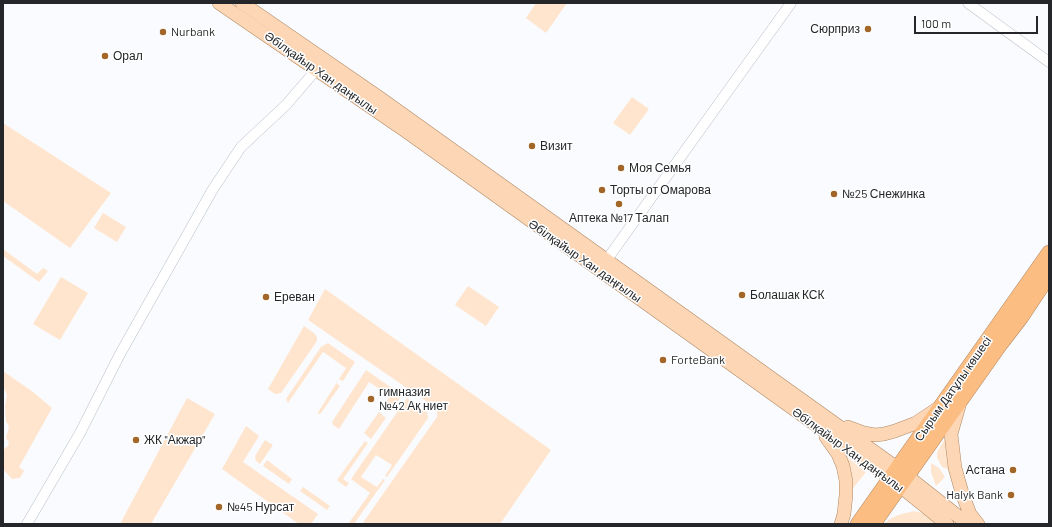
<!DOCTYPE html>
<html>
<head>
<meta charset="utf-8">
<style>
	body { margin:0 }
	#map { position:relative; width:1052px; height:527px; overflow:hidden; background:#f9fbff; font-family:Barlow,sans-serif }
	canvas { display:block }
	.frame { position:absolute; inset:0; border:4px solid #242629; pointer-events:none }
	.scale { position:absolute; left:914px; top:16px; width:124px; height:18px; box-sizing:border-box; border:2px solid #242629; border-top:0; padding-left:5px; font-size:12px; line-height:14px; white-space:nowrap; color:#242629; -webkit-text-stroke:3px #fff; paint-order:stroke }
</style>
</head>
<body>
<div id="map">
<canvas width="1052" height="527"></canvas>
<div class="frame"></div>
<div class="scale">100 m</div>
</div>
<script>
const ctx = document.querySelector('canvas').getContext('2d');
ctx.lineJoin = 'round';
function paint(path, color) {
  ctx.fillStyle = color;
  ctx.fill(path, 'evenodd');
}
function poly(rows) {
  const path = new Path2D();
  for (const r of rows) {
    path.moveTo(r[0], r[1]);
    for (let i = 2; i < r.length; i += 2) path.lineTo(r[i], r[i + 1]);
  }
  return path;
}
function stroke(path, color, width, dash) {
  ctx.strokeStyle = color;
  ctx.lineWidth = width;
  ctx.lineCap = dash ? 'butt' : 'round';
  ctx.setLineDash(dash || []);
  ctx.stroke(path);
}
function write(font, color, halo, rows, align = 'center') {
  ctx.font = font + ' Barlow,sans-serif';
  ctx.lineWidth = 3;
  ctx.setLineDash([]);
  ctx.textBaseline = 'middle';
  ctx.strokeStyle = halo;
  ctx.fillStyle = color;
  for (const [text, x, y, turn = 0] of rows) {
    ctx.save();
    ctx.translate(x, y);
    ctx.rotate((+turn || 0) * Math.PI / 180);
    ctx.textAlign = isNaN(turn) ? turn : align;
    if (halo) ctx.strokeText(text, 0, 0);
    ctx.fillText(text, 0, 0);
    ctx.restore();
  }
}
const green = poly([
	[536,3,567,3,546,33,526,18],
	[632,97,649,109,630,135,613,123],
	[3,123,111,193,70,248,3,201],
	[103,213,126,227,117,242,94,228],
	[3,249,37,274,43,268,48,271,39,282,3,256],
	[61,277,88,293,60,340,33,324],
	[468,286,499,307,486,326,455,305],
	[325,289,551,450,500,524,362,524,437,417,437,410,433,406,308,320],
	[304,326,314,333,317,337,317,341,281,393,275,394,268,389],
	[328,343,355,362,343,381,339,379,336,383,340,386,321,413,318,414,317,414,346,368,323,352,288,403,286,399,321,347],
	[366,370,402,395,390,412,383,407,390,396,369,382,339,429,333,425,332,422],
	[3,371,33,392,52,408,19,467,24,471,20,478,12,479,3,469,3,450,8,446,9,442,6,438,9,427,8,424,6,422,5,406,7,395,3,386],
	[187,398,215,414,151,524,120,524],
	[407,398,427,412,428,416,428,418,387,477,385,476,392,465,376,455,361,477,377,487,383,479,385,480,354,524,348,524,370,493,351,479],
	[379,412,386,418,371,439,364,433],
	[246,426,259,436,243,462,318,514,311,524,299,524,222,469],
	[948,434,950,470,942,467,937,458,937,452],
	[265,440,273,445,260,464,256,461,255,456],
	[365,441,368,443,343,479,349,483,346,487,337,480],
	[843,454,866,472,851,491],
	[267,460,292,479,289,484,263,466],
	[931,463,939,468,945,477,936,486,931,472],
	[303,487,330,506,327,510,300,491],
	[914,511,926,514,939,524,884,524,890,519,898,515]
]);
const minor = poly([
	[968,3,1049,62],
	[603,265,791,3],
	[27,524,80,433,120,354,213,189,241,147,286,105,316,70,318,64]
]);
const major = poly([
	[219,3,407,132,890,478,947,524],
	[242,3,380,98,897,468,968,524],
	[959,406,951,434,955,468,963,496,970,514,978,524],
	[848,427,864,433,875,435,884,434,895,431,916,423,937,409],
	[826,437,838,454,843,466,846,481,846,495,844,514,841,524]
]);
const highway = poly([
	[858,524,1049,253],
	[873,524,1001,343,1021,317,1049,275]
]);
const markers = [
	[868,29,4,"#a26628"],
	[163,32,4,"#a26628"],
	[105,56,4,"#a26628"],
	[532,146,4,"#a26628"],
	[621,168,4,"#a26628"],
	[602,190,4,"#a26628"],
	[834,194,4,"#a26628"],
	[619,204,4,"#a26628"],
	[742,295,4,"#a26628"],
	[266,297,4,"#a26628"],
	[663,360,4,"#a26628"],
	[371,399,4,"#a26628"],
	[136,440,4,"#a26628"],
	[1013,470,4,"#a26628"],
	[1011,495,4,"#a26628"],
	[219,507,4,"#a26628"]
];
const poiNames = [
	["Сюрприз",860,29,"right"],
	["Nurbank",171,32],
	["Орал",113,56],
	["Визит",540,146],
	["Моя Семья",629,168],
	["Торты от Омарова",610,190],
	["№25 Снежинка",842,194],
	["Аптека №17 Талап",619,218,"center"],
	["Болашак КСК",750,295],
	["Ереван",274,297],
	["ForteBank",671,360],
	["гимназия",379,392],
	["№42 Ақ ниет",379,406],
	["ЖК \"Акжар\"",144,440],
	["Астана",1005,470,"right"],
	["Halyk Bank",1003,495,"right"],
	["№45 Нурсат",227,507]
];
const streetNames = [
	["Әбілқайыр Хан даңғылы",321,73,35],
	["Әбілқайыр Хан даңғылы",585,261,35],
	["Сырым Датұлы көшесі",953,389,-55],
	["Әбілқайыр Хан даңғылы",848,450,36]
];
paint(green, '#ffe5ce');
stroke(minor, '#babfc7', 11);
stroke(major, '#b08864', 14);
stroke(highway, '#b08864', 16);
stroke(minor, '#fff', 10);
stroke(major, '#fdd7b5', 13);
stroke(highway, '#fcbd83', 15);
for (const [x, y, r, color] of markers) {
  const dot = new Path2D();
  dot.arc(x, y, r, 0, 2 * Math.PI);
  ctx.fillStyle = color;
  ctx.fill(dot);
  stroke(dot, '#fff', 1.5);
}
write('12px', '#242629', '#fff', poiNames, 'left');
write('12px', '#242629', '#fff', streetNames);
</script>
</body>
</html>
